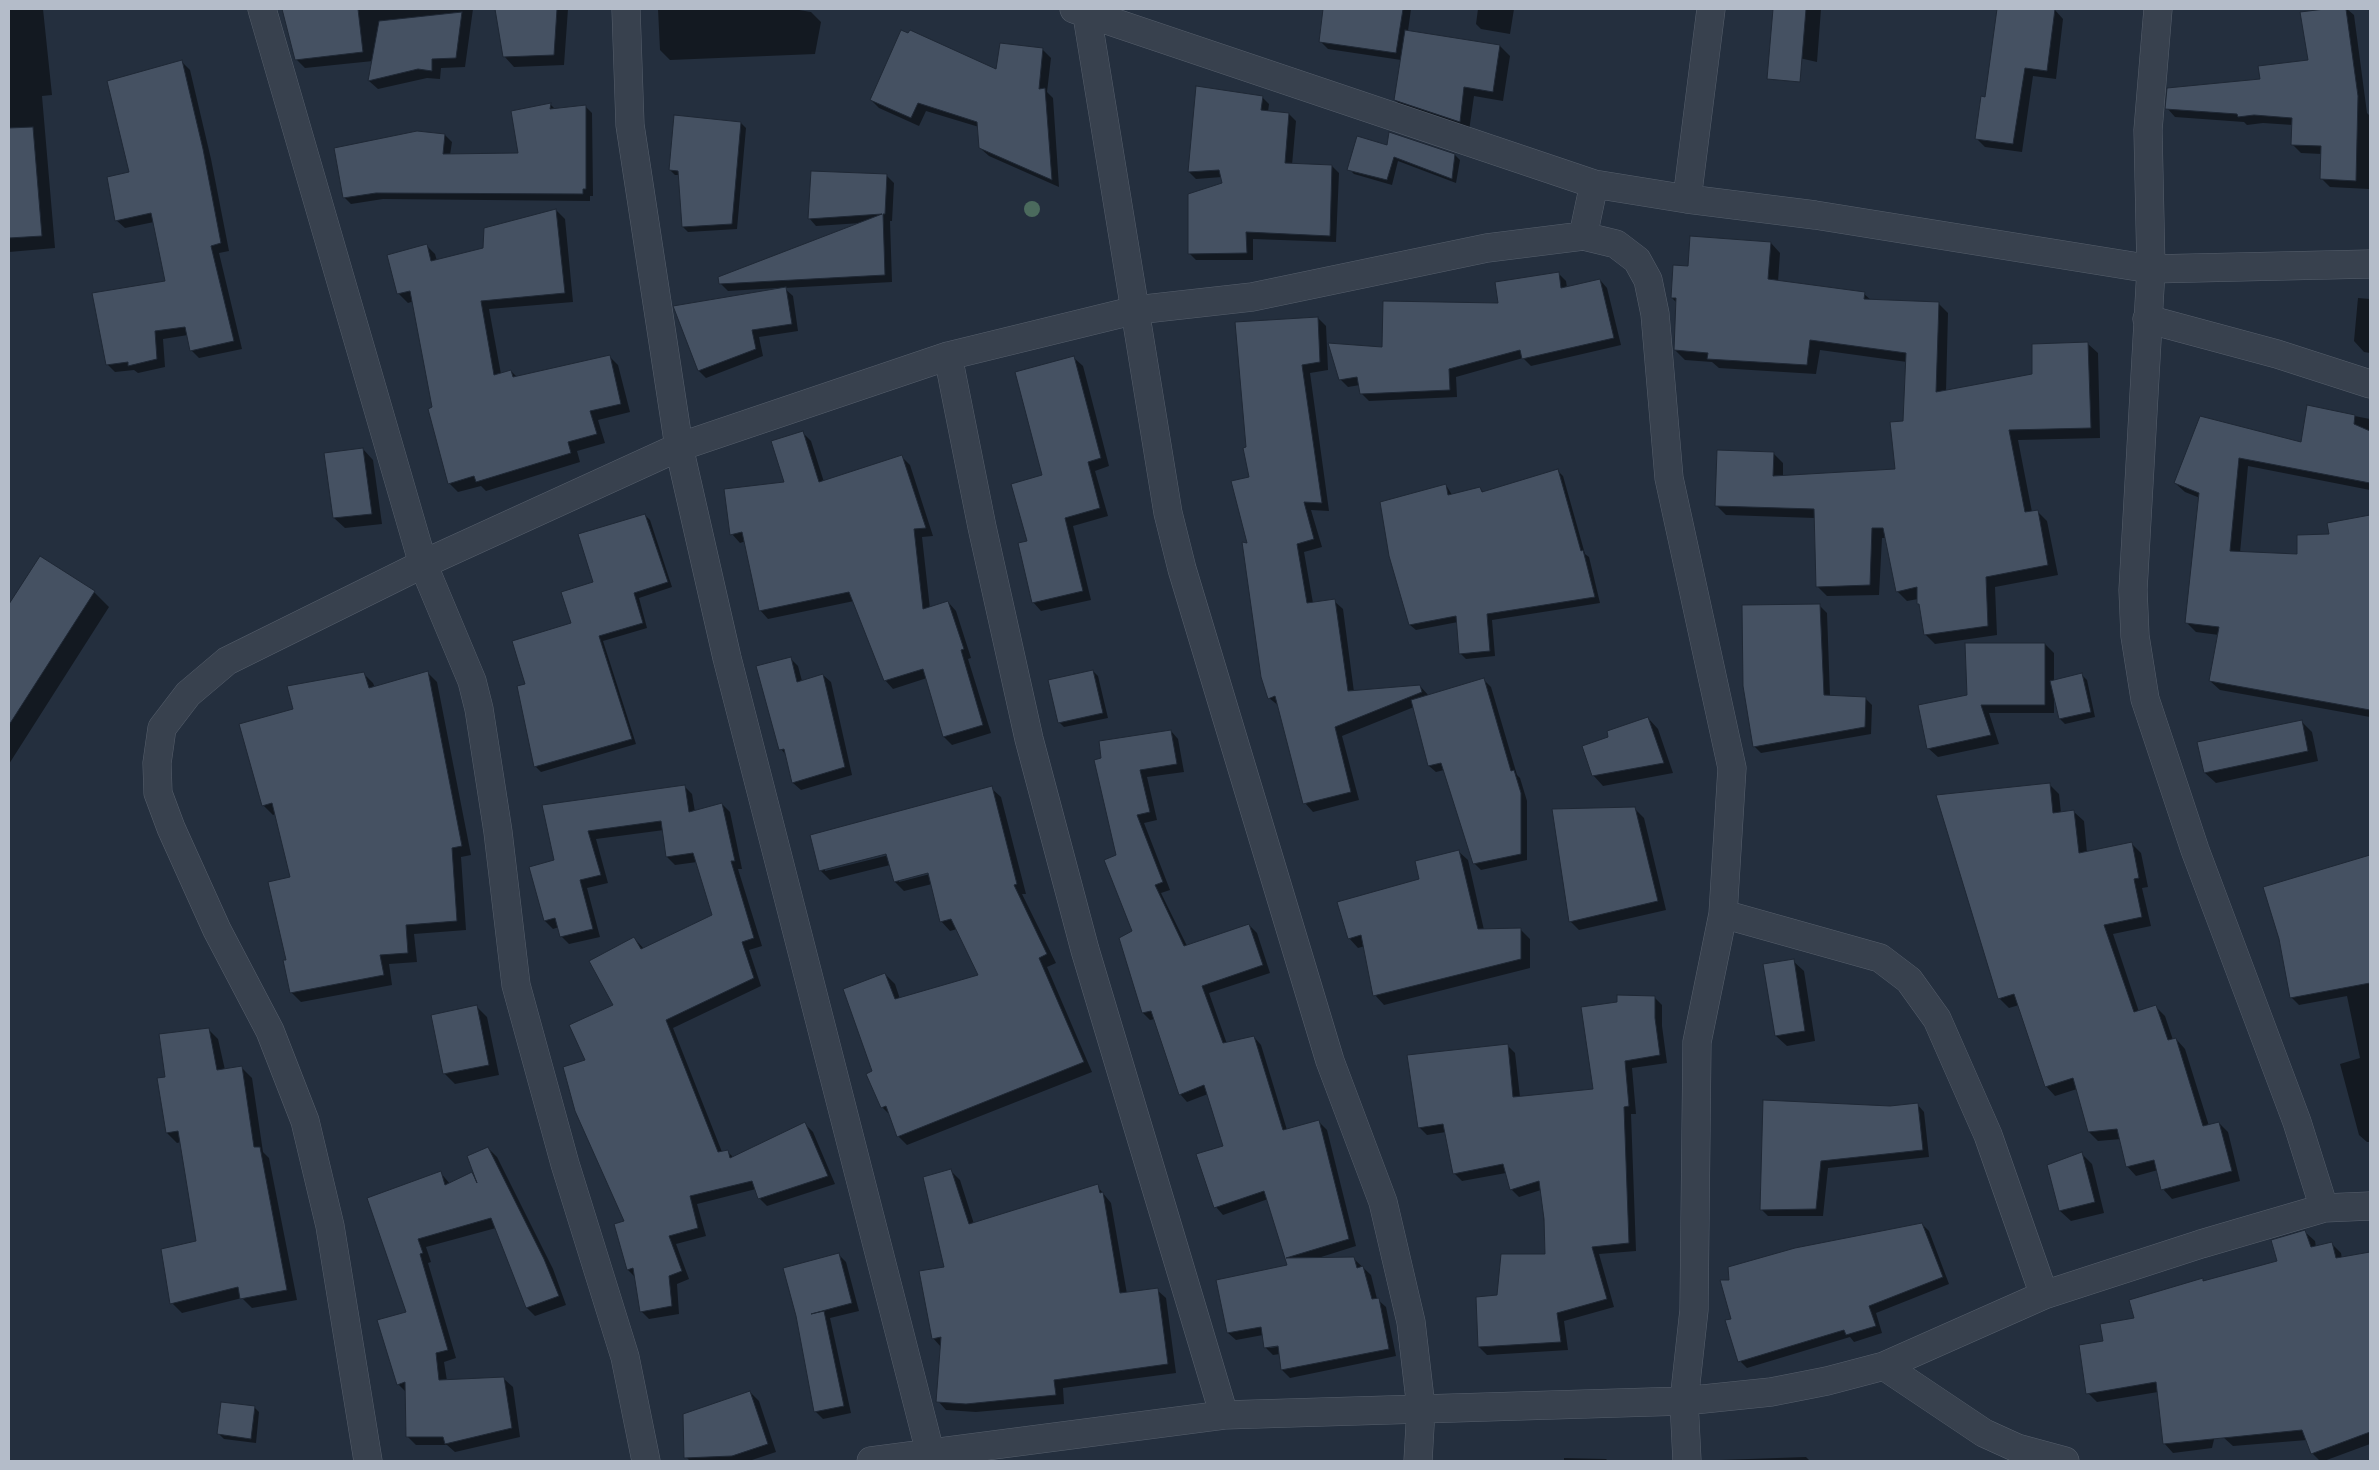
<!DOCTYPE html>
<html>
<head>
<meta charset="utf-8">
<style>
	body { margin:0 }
	#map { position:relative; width:2379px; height:1470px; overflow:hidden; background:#242f3e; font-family:"Work Sans",sans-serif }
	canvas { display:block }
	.frame { position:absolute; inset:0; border:10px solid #b4bcc9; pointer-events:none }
</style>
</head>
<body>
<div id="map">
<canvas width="2379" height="1470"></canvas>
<div class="frame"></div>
</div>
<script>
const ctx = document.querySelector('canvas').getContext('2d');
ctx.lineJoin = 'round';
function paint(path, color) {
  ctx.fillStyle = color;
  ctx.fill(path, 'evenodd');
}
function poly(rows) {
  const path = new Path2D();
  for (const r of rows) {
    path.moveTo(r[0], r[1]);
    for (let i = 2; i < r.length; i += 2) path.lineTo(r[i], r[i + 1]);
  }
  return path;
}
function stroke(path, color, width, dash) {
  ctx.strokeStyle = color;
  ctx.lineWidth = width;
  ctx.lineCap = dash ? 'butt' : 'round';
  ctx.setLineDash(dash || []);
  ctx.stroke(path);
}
const shadow = poly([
	[9,9,43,9,52,95,42,96,55,248,9,252],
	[283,9,473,9,465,67,441,68,440,79,427,78,378,89,369,81,373,61,305,68,296,59],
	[496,9,568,9,564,65,514,67,504,56],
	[658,9,793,9,811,12,821,22,815,54,670,60,660,50],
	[1324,9,1411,9,1408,31,1500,46,1510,56,1503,101,1474,96,1469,131,1405,110,1395,100,1401,60,1328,49,1320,41],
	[1478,9,1514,9,1510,34,1481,29,1476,24],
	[1774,9,1821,9,1817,62,1786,55,1771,40],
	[1998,9,2055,10,2063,19,2056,79,2033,76,2022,152,1985,147,1976,138,1986,98],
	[2334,9,2347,9,2354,15,2367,113,2370,116,2369,189,2330,187,2321,178,2322,154,2301,153,2293,145,2293,125,2263,123,2247,125,2244,122,2175,117,2167,108,2261,80,2309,61,2302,14],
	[1043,50,1051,58,1047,92,1053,98,1059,187,989,156,980,148,979,127,926,111,919,126,879,108,871,100,997,71],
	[182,62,190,70,211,159,229,251,219,253,242,349,199,358,191,350,188,335,163,339,165,367,138,373,134,370,115,372,107,364,167,282,154,222,125,228,116,220,130,173],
	[1262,97,1269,104,1268,112,1289,114,1296,121,1292,165,1332,166,1339,173,1336,242,1253,239,1253,260,1196,260,1189,253,1223,184,1222,177,1196,179,1189,172],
	[550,104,556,110,585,106,592,113,593,196,590,196,590,201,383,199,351,204,344,197,445,135,452,142,450,155,519,154],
	[741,123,746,128,737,229,688,232,683,227,679,175,675,175,670,170],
	[1388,147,1455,155,1460,160,1456,183,1398,161,1392,185,1354,174,1349,169],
	[887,176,894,183,892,221,890,221,892,282,784,288,793,296,798,331,759,337,763,356,706,378,699,371,777,290,777,288,728,291,720,283,861,223,816,226,809,218],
	[556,210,565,219,573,302,489,309,501,374,511,371,517,377,609,356,618,365,630,412,598,420,605,443,577,451,580,462,486,491,481,486,458,492,449,483,414,301,408,303,399,294,388,256,426,245,435,254,437,261,485,249],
	[1771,243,1780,253,1778,282,1864,294,1871,300,1938,303,1948,313,1946,391,2034,375,2088,344,2098,353,2100,438,2018,440,2032,512,2037,511,2047,521,2058,575,1995,587,1997,635,1935,644,1925,634,1918,599,1907,601,1897,591,1886,538,1882,538,1879,595,1827,596,1817,586,1815,518,1726,515,1716,505,1773,453,1783,463,1783,477,1897,470,1905,422,1907,362,1820,350,1816,374,1719,368,1712,362,1685,360,1675,350,1677,303,1672,298,1689,267],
	[1558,273,1566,281,1567,288,1600,280,1607,288,1621,345,1531,366,1523,358,1456,377,1457,397,1369,401,1361,393,1360,385,1348,387,1340,379,1383,348,1500,304],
	[2358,298,2370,299,2370,353,2364,352,2354,341],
	[1318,318,1326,326,1328,370,1310,373,1329,511,1311,510,1322,547,1304,552,1313,603,1334,601,1343,609,1354,692,1420,686,1429,696,1484,680,1491,687,1517,775,1520,778,1527,801,1527,860,1481,870,1474,863,1444,770,1436,772,1429,766,1414,707,1342,736,1359,800,1313,812,1305,803,1279,706,1269,698,1249,544,1251,478,1247,448],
	[1074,358,1083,366,1109,466,1095,471,1108,516,1073,526,1091,600,1041,611,1033,602,1029,542],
	[2308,407,2370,419,2370,490,2248,466,2240,553,2299,555,2331,536,2329,524,2370,517,2370,717,2220,690,2210,681,2219,635,2196,632,2186,622,2200,498,2185,492,2175,483,2200,418,2302,443],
	[803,433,811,441,824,482,901,456,910,465,933,536,922,537,930,609,948,602,956,611,971,658,968,659,991,733,952,745,944,737,927,678,893,689,885,680,854,601,768,619,760,610,746,541,740,543,732,534,785,483],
	[363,449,373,460,382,524,345,528,334,518],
	[1557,470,1563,476,1585,554,1589,557,1600,603,1492,620,1495,656,1466,659,1460,653,1458,622,1416,630,1410,625,1446,485,1452,495,1480,488,1484,493],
	[645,515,650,520,672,587,639,598,647,628,603,641,636,744,541,772,536,767,519,687,527,685,572,624,594,583],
	[40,557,94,592,109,607,9,764,9,607],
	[1820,606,1827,613,1830,696,1865,698,1872,705,1871,734,1761,753,1754,746],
	[2045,644,2054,653,2054,681,2082,675,2087,680,2095,717,2065,724,2060,719,2054,697,2054,713,1989,713,1999,744,1938,757,1928,748,1968,696],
	[790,658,798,666,802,681,823,675,831,682,852,775,801,790,793,783,786,755,781,749],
	[1093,671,1098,676,1108,718,1064,727,1059,722],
	[428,673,437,682,471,855,461,857,466,930,414,934,417,962,389,964,392,985,301,1002,291,992,287,961,291,878,276,814,273,815,263,805,295,710,364,674,373,683,375,688],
	[1648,718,1658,729,1673,773,1603,786,1593,775,1610,738],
	[2301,721,2312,732,2318,761,2216,783,2205,773],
	[1171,731,1178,739,1184,772,1147,777,1157,820,1144,823,1170,890,1161,893,1187,946,1249,925,1257,933,1270,973,1209,993,1227,1044,1254,1037,1261,1045,1287,1130,1319,1122,1327,1130,1356,1246,1318,1258,1353,1258,1371,1275,1377,1299,1386,1307,1396,1356,1290,1378,1282,1370,1280,1354,1273,1355,1266,1348,1263,1335,1236,1340,1228,1333,1288,1266,1268,1199,1223,1215,1216,1207,1224,1147,1208,1094,1187,1102,1180,1094,1155,1019,1150,1020,1143,1013,1134,932,1096,761],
	[1270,1346,1284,1346,1270,1348],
	[2049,784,2059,794,2061,813,2074,812,2084,821,2087,853,2131,843,2141,853,2148,887,2142,888,2151,926,2113,934,2139,1012,2156,1007,2165,1016,2173,1040,2176,1039,2185,1049,2209,1126,2219,1123,2228,1132,2240,1181,2172,1199,2163,1189,2158,1170,2136,1176,2127,1166,2121,1139,2098,1141,2089,1132,2077,1089,2055,1096,2046,1086,2019,1005,2009,1008,1999,998],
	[684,786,692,794,695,812,722,804,730,812,742,869,738,869,762,946,749,950,761,986,673,1028,722,1152,727,1151,733,1157,805,1124,813,1132,835,1184,767,1206,759,1198,756,1189,697,1204,706,1236,676,1244,689,1279,677,1284,679,1314,649,1319,641,1311,635,1277,628,1270,616,1224,626,1222,586,1061,615,1006,634,938,644,949,713,916,697,862,675,865,667,857,664,830,596,839,608,883,587,888,600,937,569,944,561,936,559,927,553,929,545,921,555,861,544,806],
	[991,788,1001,797,1026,894,1022,894,1056,963,1047,967,1092,1072,907,1145,898,1136,891,1116,882,1107,873,1072,885,974,895,984,900,999,979,976,957,929,950,931,941,921,932,884,904,891,895,882,890,865,830,880,821,871,812,836],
	[892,851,893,854,825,871,825,868],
	[934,870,934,873,899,882,899,879],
	[1635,809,1644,818,1666,910,1579,930,1570,921],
	[1458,851,1468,860,1484,930,1520,929,1530,939,1530,968,1384,1005,1375,995,1365,946,1358,948,1349,938],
	[2370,857,2370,1142,2367,1142,2359,1135,2340,1064,2360,1058,2347,996,2299,1005,2291,997,2280,939,2264,888],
	[1793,961,1804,971,1815,1041,1787,1046,1776,1036],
	[1654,997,1662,1005,1662,1026,1667,1063,1632,1068,1636,1114,1631,1114,1636,1251,1599,1254,1614,1307,1564,1321,1568,1350,1487,1355,1479,1347,1477,1298,1498,1296,1547,1255,1541,1190,1519,1197,1511,1189,1506,1173,1462,1181,1454,1173,1446,1132,1427,1135,1419,1127,1507,1045,1515,1053,1520,1097,1595,1090],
	[476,1006,487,1017,499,1075,455,1084,445,1074],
	[208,1029,218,1039,225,1070,242,1068,252,1078,263,1152,269,1158,297,1300,252,1308,242,1298,182,1313,172,1303,198,1242,181,1142,177,1143,167,1133,166,1078],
	[1764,1101,1890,1107,1917,1104,1924,1112,1929,1157,1828,1168,1823,1216,1768,1216,1761,1209],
	[488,1148,497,1157,553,1269,566,1305,535,1316,527,1308,496,1228,426,1247,431,1262,428,1263,456,1358,444,1362,447,1381,504,1379,513,1387,520,1437,455,1452,447,1445,416,1445,407,1436,407,1393,398,1384,408,1312,368,1199,440,1172,450,1184,472,1173,477,1178],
	[2082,1154,2092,1164,2104,1213,2071,1221,2060,1211],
	[951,1171,960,1180,974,1224,1097,1186,1111,1203,1127,1294,1157,1290,1166,1298,1176,1373,1063,1388,1064,1404,976,1412,946,1410,938,1401,941,1347,933,1338,946,1268],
	[1922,1224,1929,1231,1949,1284,1876,1313,1882,1333,1854,1342,1850,1337,1747,1368,1740,1361,1733,1320,1730,1281],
	[2305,1232,2315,1241,2316,1247,2331,1243,2341,1253,2342,1259,2370,1253,2370,1444,2324,1461,2320,1461,2312,1453,2307,1440,2233,1446,2223,1437,2220,1414,2212,1448,2173,1453,2164,1443,2158,1392,2097,1402,2088,1393,2104,1342,2136,1319,2202,1279,2205,1282,2278,1262],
	[838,1254,846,1262,859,1311,830,1318,851,1413,823,1419,815,1411,798,1316],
	[750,1392,759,1401,776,1452,749,1461,690,1461,686,1457],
	[254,1407,259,1412,256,1443,224,1439,219,1434],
	[1806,1457,1810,1461,1720,1461,1720,1460],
	[1564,1458,1606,1459,1608,1461,1564,1461],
	[1206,1460,1207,1461,1170,1461]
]);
const building = poly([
	[282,9,358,9,363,52,295,60,282,9],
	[495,9,557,9,554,55,503,57,495,9],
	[1323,9,1403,9,1396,53,1319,42,1323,9],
	[1773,9,1806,9,1800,82,1767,79,1773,9],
	[1997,9,2055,9,2047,71,2025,68,2013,144,1975,139,1981,96,1985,97,1997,9],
	[2325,9,2346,9,2358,96,2356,181,2320,179,2321,146,2291,145,2292,118,2254,115,2238,117,2237,114,2165,109,2167,88,2260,79,2258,66,2308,60,2300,12,2325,9],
	[462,12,456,58,432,59,432,71,418,69,368,81,379,21,462,12],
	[901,30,908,33,910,30,996,69,1000,43,1043,48,1039,89,1045,88,1052,180,979,148,977,122,918,103,911,118,870,100,901,30],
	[1405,30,1500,45,1493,92,1464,87,1460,122,1394,100,1405,30],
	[182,60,203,149,221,243,211,246,234,341,190,351,185,327,155,331,157,359,128,366,128,362,106,365,92,293,165,281,151,213,115,221,107,177,129,172,107,81,182,60],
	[1196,86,1263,96,1261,110,1289,113,1285,163,1332,165,1330,236,1246,232,1247,253,1188,254,1188,194,1222,183,1219,170,1188,172,1196,86],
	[551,103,550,109,586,105,586,189,583,189,583,194,376,193,343,198,334,148,417,131,445,134,443,154,518,153,511,111,551,103],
	[674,115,741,122,732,224,682,227,678,171,669,170,674,115],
	[33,127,42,236,9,238,9,128,33,127],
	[1389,132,1455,154,1452,179,1394,157,1387,180,1347,170,1357,136,1387,145,1389,132],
	[811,171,887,174,885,214,883,214,885,275,719,284,718,277,882,214,808,219,811,171],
	[556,209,565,293,481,301,494,375,511,370,513,377,610,355,621,404,590,411,597,434,568,442,571,453,476,482,474,476,448,484,428,409,432,407,410,291,397,294,387,255,427,244,431,261,483,248,484,228,556,209],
	[1690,236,1771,242,1768,279,1865,292,1864,299,1939,302,1936,392,2032,374,2032,344,2088,342,2091,428,2009,430,2025,512,2038,510,2048,565,1986,577,1988,626,1924,635,1919,604,1917,604,1917,587,1896,592,1883,528,1872,528,1870,585,1816,587,1814,509,1715,506,1717,450,1774,452,1773,476,1895,469,1890,422,1903,421,1906,353,1810,340,1807,365,1707,359,1708,353,1674,350,1676,298,1671,298,1673,265,1688,266,1690,236],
	[1559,272,1561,288,1600,279,1614,338,1522,359,1520,350,1449,369,1450,390,1360,394,1357,377,1339,380,1328,343,1382,347,1383,301,1498,303,1495,282,1559,272],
	[786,287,792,324,752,330,756,349,698,371,673,306,786,287],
	[1318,317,1320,362,1302,365,1322,503,1304,502,1314,539,1297,544,1307,603,1335,599,1348,691,1420,685,1422,692,1335,727,1351,792,1303,804,1275,696,1268,699,1261,677,1242,542,1247,543,1231,481,1249,477,1243,448,1246,447,1235,322,1318,317],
	[1074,356,1101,458,1088,462,1100,508,1065,518,1083,591,1032,603,1018,543,1027,541,1011,484,1042,475,1015,372,1074,356],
	[2307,405,2355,415,2354,424,2370,431,2370,483,2239,458,2230,551,2297,554,2297,535,2329,534,2327,523,2370,515,2370,710,2209,681,2219,627,2185,623,2199,493,2174,483,2200,416,2301,442,2307,405],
	[803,431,819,482,902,455,926,528,914,529,923,609,948,601,964,649,961,650,983,725,943,737,923,669,884,681,849,592,759,611,742,532,730,535,724,489,784,482,771,441,803,431],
	[363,448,372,514,333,518,324,453,363,448],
	[1558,469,1581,551,1583,550,1595,597,1487,614,1490,651,1459,654,1456,616,1409,625,1389,556,1380,502,1446,484,1448,495,1480,487,1482,492,1558,469],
	[645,514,668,582,634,593,643,623,599,636,632,739,534,767,517,686,525,684,512,641,571,623,561,592,593,582,578,534,645,514],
	[40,556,95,591,9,725,9,604,40,556],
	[1820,604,1824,695,1866,697,1865,727,1753,747,1743,686,1742,605,1820,604],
	[1965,643,2045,643,2045,705,1981,705,1991,735,1927,749,1918,705,1967,695,1965,643],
	[791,657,797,682,823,674,845,767,792,783,784,749,779,750,756,666,791,657],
	[1093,670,1103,713,1058,723,1048,680,1093,670],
	[428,671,462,846,452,848,457,921,406,925,408,953,380,955,384,975,290,993,283,960,286,960,268,882,290,877,272,803,262,806,239,724,293,709,287,686,364,672,369,688,428,671],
	[2082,673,2091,712,2059,719,2050,681,2082,673],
	[1484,678,1511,771,1514,770,1521,793,1521,854,1473,864,1441,763,1428,766,1411,700,1484,678],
	[1648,717,1664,763,1592,776,1582,746,1608,737,1607,731,1648,717],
	[2302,720,2308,751,2204,773,2197,742,2302,720],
	[1171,730,1177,764,1140,770,1150,812,1137,815,1163,882,1155,885,1184,946,1249,924,1263,965,1202,986,1223,1043,1254,1036,1283,1130,1319,1120,1349,1239,1286,1258,1354,1257,1357,1268,1363,1266,1372,1299,1379,1298,1389,1349,1281,1370,1278,1346,1264,1348,1261,1327,1227,1333,1216,1280,1287,1265,1264,1191,1214,1208,1196,1154,1223,1146,1204,1085,1179,1095,1151,1011,1142,1013,1119,938,1132,931,1104,860,1116,855,1094,760,1101,758,1099,741,1171,730],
	[2050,783,2053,813,2074,810,2079,853,2132,842,2139,878,2134,879,2142,917,2104,925,2134,1012,2156,1005,2168,1040,2176,1038,2203,1126,2219,1122,2232,1171,2161,1190,2154,1160,2126,1167,2117,1129,2088,1132,2073,1078,2045,1087,2014,994,1998,999,1936,795,2050,783],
	[685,785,689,812,722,803,735,861,731,861,754,938,742,942,754,978,666,1020,718,1152,728,1150,730,1158,805,1122,828,1176,758,1199,752,1181,690,1196,698,1228,669,1236,682,1271,669,1276,672,1306,640,1312,633,1268,627,1270,614,1224,624,1221,575,1111,563,1067,585,1060,569,1025,613,1005,589,961,634,937,641,949,712,915,693,853,666,857,661,821,588,831,601,875,580,880,593,929,560,937,555,918,544,921,529,867,554,860,542,805,685,785],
	[992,786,1017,884,1014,885,1047,954,1039,958,1084,1062,897,1137,886,1106,881,1108,866,1074,872,1071,843,989,885,973,895,999,978,975,951,919,940,922,928,873,894,882,886,854,819,871,810,835,992,786],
	[1635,807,1658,901,1569,922,1552,809,1635,807],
	[1459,850,1478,929,1521,928,1521,959,1373,996,1361,935,1348,939,1337,902,1419,879,1415,861,1459,850],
	[2370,855,2370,983,2290,998,2279,939,2263,887,2370,855],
	[1794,959,1805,1031,1775,1036,1763,964,1794,959],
	[1617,995,1655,996,1655,1018,1660,1055,1625,1061,1629,1106,1624,1107,1629,1243,1592,1247,1607,1299,1557,1313,1561,1342,1478,1347,1476,1297,1497,1295,1501,1254,1545,1254,1544,1219,1539,1181,1510,1190,1503,1164,1453,1174,1443,1124,1418,1128,1407,1055,1508,1044,1513,1097,1593,1089,1581,1007,1617,1002,1617,995],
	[477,1005,489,1065,443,1074,431,1015,477,1005],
	[209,1028,217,1070,242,1066,254,1147,260,1147,287,1290,240,1299,238,1287,170,1304,161,1249,196,1241,178,1131,166,1133,157,1078,165,1077,159,1034,209,1028],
	[1763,1100,1890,1106,1918,1103,1923,1150,1821,1161,1816,1209,1760,1210,1763,1100],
	[488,1147,544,1259,559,1296,526,1308,491,1218,418,1239,423,1253,420,1254,448,1350,436,1353,439,1380,504,1377,512,1428,445,1444,443,1437,406,1437,405,1382,397,1385,377,1320,406,1312,367,1198,441,1171,445,1185,472,1172,477,1183,467,1156,488,1147],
	[2082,1152,2095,1202,2059,1211,2047,1165,2082,1152],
	[951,1169,969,1224,1098,1184,1100,1193,1103,1192,1120,1293,1158,1288,1168,1364,1054,1380,1056,1395,966,1404,936,1402,941,1337,932,1339,919,1271,944,1267,923,1177,951,1169],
	[1922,1223,1943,1277,1869,1306,1876,1326,1846,1335,1844,1330,1738,1362,1725,1320,1731,1319,1720,1280,1729,1280,1728,1267,1795,1248,1922,1223],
	[2305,1230,2311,1247,2332,1242,2336,1258,2370,1252,2370,1432,2311,1454,2302,1430,2163,1444,2156,1382,2086,1394,2079,1345,2103,1341,2100,1324,2134,1318,2129,1300,2203,1278,2203,1281,2277,1261,2271,1240,2305,1230],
	[839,1253,852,1303,811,1314,824,1311,844,1406,814,1412,796,1316,783,1268,839,1253],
	[750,1391,768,1444,732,1456,684,1458,683,1414,750,1391],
	[221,1402,255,1406,251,1439,217,1434,221,1402]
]);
const minor = poly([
	[262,9,423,564,472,681,479,709,498,832,516,985,565,1164,625,1357,646,1461],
	[626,9,630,125,679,447,727,658,930,1452],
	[1074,9,1594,184,1687,199,1815,215,2151,269,2370,264],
	[1086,9,1168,513,1182,569,1330,1061,1383,1202,1411,1322,1421,1408,1418,1461],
	[2158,9,2148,130,2151,269,2133,590,2135,636,2145,699,2195,850,2297,1122,2324,1208],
	[1687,199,1711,9],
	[1583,236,1594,184],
	[2147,319,2277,354,2370,384],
	[948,356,982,527,1029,739,1085,950,1224,1415],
	[1723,914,1880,958,1909,980,1937,1019,1988,1135,2044,1295],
	[1884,1366,1984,1433,2017,1448,2065,1461],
	[368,1461,330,1226,305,1121,270,1031,217,930,171,828,158,793,157,763,162,728,188,694,227,661,423,564,679,447,948,356,1136,310,1252,297,1487,248,1583,236,1616,244,1637,260,1648,280,1655,314,1669,478,1732,768,1723,914,1697,1042,1694,1310,1684,1401,1687,1461],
	[871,1461,1224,1415,1684,1401,1771,1392,1827,1381,1884,1366,2044,1295,2201,1244,2324,1208,2370,1206]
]);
const trees = [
	[1032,209]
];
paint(shadow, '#0007');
paint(building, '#455162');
stroke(building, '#1f2835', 1);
stroke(minor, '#565f6c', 29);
stroke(minor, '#38414e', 28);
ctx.fillStyle = '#4b6a5d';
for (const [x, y] of trees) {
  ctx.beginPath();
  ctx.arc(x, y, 8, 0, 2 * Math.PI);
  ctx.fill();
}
</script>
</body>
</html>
